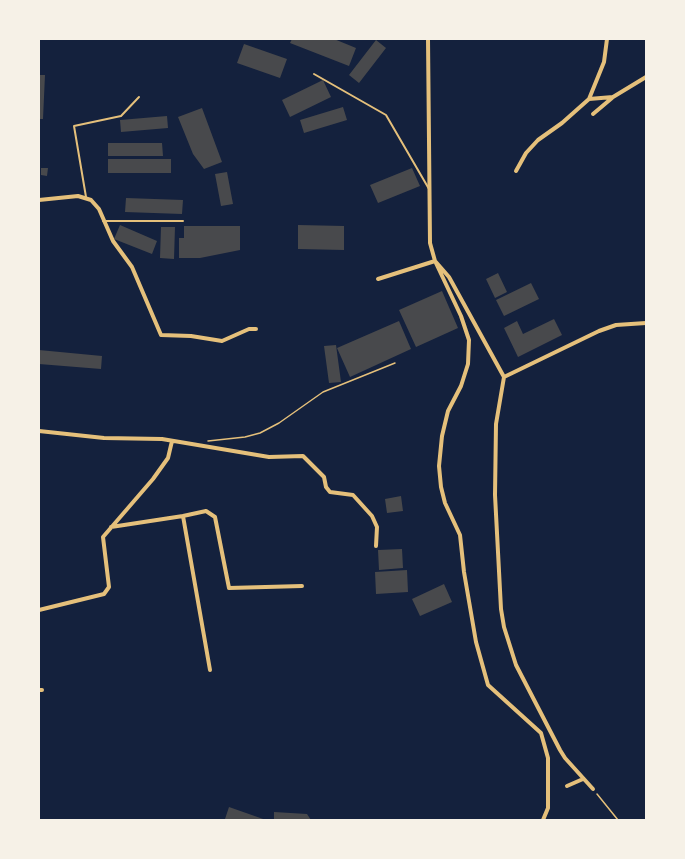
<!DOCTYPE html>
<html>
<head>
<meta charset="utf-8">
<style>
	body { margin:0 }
	#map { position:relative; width:685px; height:859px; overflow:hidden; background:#14213d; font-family:"Roboto Condensed",sans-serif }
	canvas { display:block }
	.frame { position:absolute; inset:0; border:40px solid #f6f1e7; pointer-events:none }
</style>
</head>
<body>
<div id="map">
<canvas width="685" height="859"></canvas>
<div class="frame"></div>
</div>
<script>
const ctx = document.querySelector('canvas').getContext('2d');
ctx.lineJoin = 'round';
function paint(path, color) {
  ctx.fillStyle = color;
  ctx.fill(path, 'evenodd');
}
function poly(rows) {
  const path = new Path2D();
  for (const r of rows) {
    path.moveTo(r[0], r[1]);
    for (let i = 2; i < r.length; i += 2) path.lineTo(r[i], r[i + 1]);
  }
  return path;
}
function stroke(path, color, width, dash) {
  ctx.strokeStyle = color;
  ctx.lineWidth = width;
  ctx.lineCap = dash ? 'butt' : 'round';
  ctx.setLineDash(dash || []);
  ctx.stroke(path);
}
const building = poly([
	[292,39,334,39,356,48,349,66,290,43],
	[376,40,386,48,359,83,349,75],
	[244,44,287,59,280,78,237,63],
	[39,75,45,75,43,119,39,119],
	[323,80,331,97,290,117,282,100],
	[343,107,347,120,304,133,300,120],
	[202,108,222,162,204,169,193,154,178,117],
	[167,116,168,128,121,132,120,120],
	[108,143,162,143,163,156,108,156],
	[108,159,171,159,171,173,108,173],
	[41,168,48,168,47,176,41,175],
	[412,168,420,186,378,203,370,185],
	[227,172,233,204,221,206,215,174],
	[126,198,183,200,182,214,125,212],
	[120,225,157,241,152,254,114,239],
	[298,225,344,226,344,250,298,249],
	[184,226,240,226,240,250,200,258,179,258,179,238,184,238],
	[161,227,175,227,174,259,160,258],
	[498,273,507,292,495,298,486,279],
	[531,283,539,299,504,316,496,300],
	[442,291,458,328,416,347,399,310],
	[554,319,562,335,518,357,504,328,517,321,523,334],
	[399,321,411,349,350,377,337,348],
	[336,345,341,382,329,383,324,346],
	[39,350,102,356,101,369,39,364],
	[401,496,403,511,387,513,385,499],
	[402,549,403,568,379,570,378,550],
	[407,570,408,592,376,594,375,572],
	[444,584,452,602,420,616,412,599],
	[229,807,266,820,225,819],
	[274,812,307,814,311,820,274,820]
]);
const path = poly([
	[208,441,245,437,260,433,279,423,323,392,395,363],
	[597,794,618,820]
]);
const service = poly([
	[314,74,386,115,429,189],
	[86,197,74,126,121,116,139,97],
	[103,221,183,221]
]);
const minor = poly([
	[428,39,430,243,435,261,461,316,469,340,468,364,461,386,448,411,442,436,439,466,441,487,445,503,460,535,464,572,476,642,488,685,541,733,548,758,548,808,543,820],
	[589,99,604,62,607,39],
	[593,114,612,98],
	[516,171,526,153,538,140,562,123,589,99,613,97,646,77],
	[39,200,78,196,91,200,99,209,113,241,132,267,161,335,191,336,222,341,249,329,256,329],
	[378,279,435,261,449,277,504,377,599,331,616,325,646,323],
	[504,377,496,424,495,495,501,609,504,627,516,665,560,750,565,758,593,789],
	[39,431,104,438,162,439,269,457,303,456,324,477,326,487,330,492,353,495,372,516,377,527,376,546],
	[183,516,206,511,215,517,229,588,302,586],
	[111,527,183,516,210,670],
	[39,610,104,594,109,587,103,537,153,479,168,458,172,441],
	[39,690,42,690],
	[567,786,583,779]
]);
paint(building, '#48494c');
stroke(path, '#e5c07b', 1.5);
stroke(service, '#e5c07b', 2);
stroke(minor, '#e5c07b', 4);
</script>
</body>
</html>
